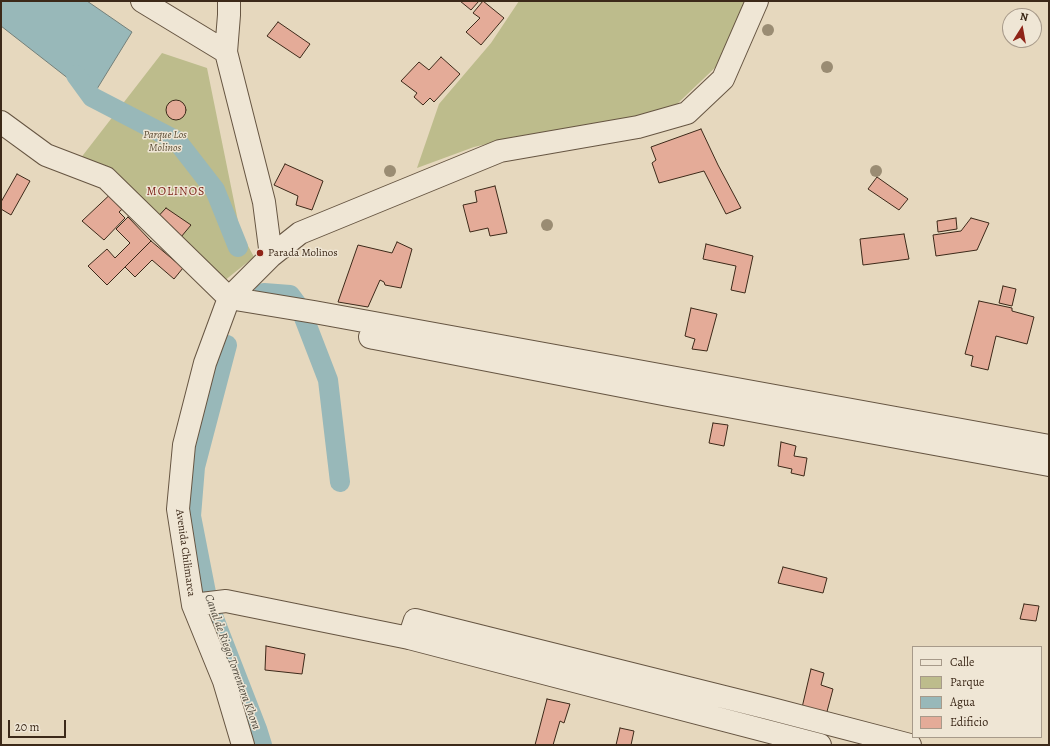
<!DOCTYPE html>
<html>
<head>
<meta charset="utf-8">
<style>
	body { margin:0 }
	#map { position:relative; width:1050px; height:746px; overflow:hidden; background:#e6d8be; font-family:Alegreya,serif }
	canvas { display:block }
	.frame { position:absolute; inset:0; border:2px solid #3c2919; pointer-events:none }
	.legend { position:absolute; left:912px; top:646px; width:130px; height:92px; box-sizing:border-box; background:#efe6d5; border:1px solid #a79a8a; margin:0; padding:5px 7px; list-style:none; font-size:12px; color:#3c2919 }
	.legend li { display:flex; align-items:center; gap:8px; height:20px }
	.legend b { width:20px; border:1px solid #a79a8a }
	.north { position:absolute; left:1002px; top:8px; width:40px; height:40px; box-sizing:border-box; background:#efe6d5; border:1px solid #a79a8a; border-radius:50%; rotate:11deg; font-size:11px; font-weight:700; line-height:16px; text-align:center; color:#3c2919 }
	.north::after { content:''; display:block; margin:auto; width:14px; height:18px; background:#8f2418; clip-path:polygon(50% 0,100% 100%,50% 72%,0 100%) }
	.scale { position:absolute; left:8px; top:720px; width:58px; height:18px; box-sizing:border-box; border:2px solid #3c2919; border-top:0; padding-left:5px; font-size:12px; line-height:14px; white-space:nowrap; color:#3c2919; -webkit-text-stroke:3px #efe6d5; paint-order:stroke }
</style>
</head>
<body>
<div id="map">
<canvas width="1050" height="746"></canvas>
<div class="frame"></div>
<ul class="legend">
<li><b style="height:5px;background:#efe6d5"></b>Calle</li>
<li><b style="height:11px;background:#bdbc8c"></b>Parque</li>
<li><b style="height:11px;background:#98b8b9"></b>Agua</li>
<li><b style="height:11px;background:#e4ab98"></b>Edificio</li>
</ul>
<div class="north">N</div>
<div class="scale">20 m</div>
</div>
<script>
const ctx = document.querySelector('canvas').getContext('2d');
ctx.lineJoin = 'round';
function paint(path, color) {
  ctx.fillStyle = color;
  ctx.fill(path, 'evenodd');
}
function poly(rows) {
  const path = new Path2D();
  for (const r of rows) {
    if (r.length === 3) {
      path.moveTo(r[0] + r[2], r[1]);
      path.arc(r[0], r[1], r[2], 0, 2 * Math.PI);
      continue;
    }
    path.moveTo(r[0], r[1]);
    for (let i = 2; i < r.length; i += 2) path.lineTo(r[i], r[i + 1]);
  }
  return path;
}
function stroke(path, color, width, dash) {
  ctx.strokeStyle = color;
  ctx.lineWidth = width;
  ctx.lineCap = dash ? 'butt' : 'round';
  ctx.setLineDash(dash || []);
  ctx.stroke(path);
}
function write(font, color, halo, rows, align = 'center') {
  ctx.font = font + ' Alegreya,serif';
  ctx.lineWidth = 3;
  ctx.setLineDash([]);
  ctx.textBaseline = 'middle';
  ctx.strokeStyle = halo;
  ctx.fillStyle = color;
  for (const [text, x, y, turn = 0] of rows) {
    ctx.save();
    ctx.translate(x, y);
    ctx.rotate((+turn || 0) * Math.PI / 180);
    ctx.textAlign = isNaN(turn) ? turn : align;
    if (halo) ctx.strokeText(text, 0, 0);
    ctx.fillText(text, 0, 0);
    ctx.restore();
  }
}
const green = poly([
	[519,1,745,1,721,62,677,104,632,118,525,135,474,147,417,168,439,104,491,43],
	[162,53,207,68,240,231,254,257,224,281,117,173,80,159]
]);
const water = poly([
	[2,1,87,1,132,32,92,97,1,26,1,4,2,1]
]);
const canal = poly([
	[76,75,92,97,177,141,215,190,238,247],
	[264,293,290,295,301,310,328,380,340,482],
	[227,345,195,467,191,516,208,603,257,729,262,745]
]);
const building = poly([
	[460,1,479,1,471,10,460,1],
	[483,1,504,18,481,45,466,32,480,18,473,13,483,1],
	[278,22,310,44,300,58,267,36,278,22],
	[441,57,460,74,434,102,430,98,423,105,414,97,417,93,401,81,419,62,429,70,441,57],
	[176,110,10],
	[701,129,718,165,741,208,726,214,704,171,659,183,652,163,656,160,651,147,701,129],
	[285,164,323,181,312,210,296,205,298,196,274,185,285,164],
	[17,174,30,181,11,215,1,209,1,202,17,174],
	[877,177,908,199,899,210,868,189,877,177],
	[495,186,507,233,490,236,488,228,470,232,463,205,477,202,475,191,495,186],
	[117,188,130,202,119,212,125,218,104,240,82,221,117,188],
	[166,208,191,225,176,243,153,222,166,208],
	[128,217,151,241,107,285,88,266,107,249,115,258,130,243,116,229,128,217],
	[956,218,957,229,938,232,937,221,956,218],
	[971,218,989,223,977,250,936,256,933,235,961,231,971,218],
	[904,234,909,259,863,265,860,239,904,234],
	[151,241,183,268,174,279,152,260,135,277,125,267,151,241],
	[397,242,412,249,401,288,385,285,384,282,380,280,368,307,338,302,358,245,392,253,397,242],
	[706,244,753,256,745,293,731,290,736,266,703,259,706,244],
	[1003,286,1016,289,1012,306,999,303,1003,286],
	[979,301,1012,308,1012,311,1034,317,1027,344,996,336,988,370,971,366,973,356,965,354,979,301],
	[691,308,717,314,707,351,692,349,695,339,685,336,691,308],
	[713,423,728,425,724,446,709,443,713,423],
	[781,442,796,446,794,456,807,458,804,476,791,473,792,469,778,466,781,442],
	[783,567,827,578,823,593,778,583,783,567],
	[1024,604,1039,606,1036,621,1020,619,1024,604],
	[266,646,305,654,302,674,265,670,266,646],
	[811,669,824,673,821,685,833,689,825,719,801,712,811,669],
	[547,699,570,704,564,723,560,721,553,745,535,745,547,699],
	[620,728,634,731,631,745,616,745,620,728]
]);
const minor = poly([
	[142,1,226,52],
	[229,1,229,15,226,52,264,202,271,256],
	[1,122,46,155,106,178,229,298,314,312,1049,446],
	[370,337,374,338,668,395,1049,465],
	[193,605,226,601,409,638,820,745],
	[409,638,415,620,768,708,910,745],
	[243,745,224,681,193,605,178,509,184,445,205,363,229,298,271,256,300,233,500,151,638,127,687,113,723,79,757,1]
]);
const trees = [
	[768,30],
	[827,67],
	[390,171],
	[876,171],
	[547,225]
];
const markers = [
	[260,253,4,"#8f2418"]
];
const parkNames = [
	["Parque Los",165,135],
	["Molinos",165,148]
];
const poiNames = [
	["Parada Molinos",268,253]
];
const streetNames = [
	["Avenida Chilimarca",185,553,82]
];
const neighbourhoodNames = [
	["MOLINOS",176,192]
];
const waterNames = [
	["Canal de Riego Torrentera Khora",232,662,70]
];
paint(green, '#bdbc8c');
paint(water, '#98b8b9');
stroke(water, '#737f79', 1);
stroke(canal, '#98b8b9', 20);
paint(building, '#e4ab98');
stroke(building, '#3c2919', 1);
stroke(minor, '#665542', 24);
stroke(minor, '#efe6d5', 22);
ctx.fillStyle = '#9a8c73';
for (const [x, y] of trees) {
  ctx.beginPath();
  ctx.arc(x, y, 6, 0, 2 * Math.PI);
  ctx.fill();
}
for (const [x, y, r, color] of markers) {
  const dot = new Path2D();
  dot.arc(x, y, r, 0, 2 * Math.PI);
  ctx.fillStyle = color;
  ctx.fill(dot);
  stroke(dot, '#efe6d5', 1.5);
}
write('italic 11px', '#5c4e36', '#efe6d5', parkNames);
write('11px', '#3c2919', '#efe6d5', poiNames, 'left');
write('11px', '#3c2919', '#efe6d5', streetNames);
ctx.letterSpacing = '1px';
write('12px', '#7a1f14', '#efe6d5', neighbourhoodNames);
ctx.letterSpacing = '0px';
write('italic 12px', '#534d41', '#efe6d5', waterNames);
</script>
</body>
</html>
